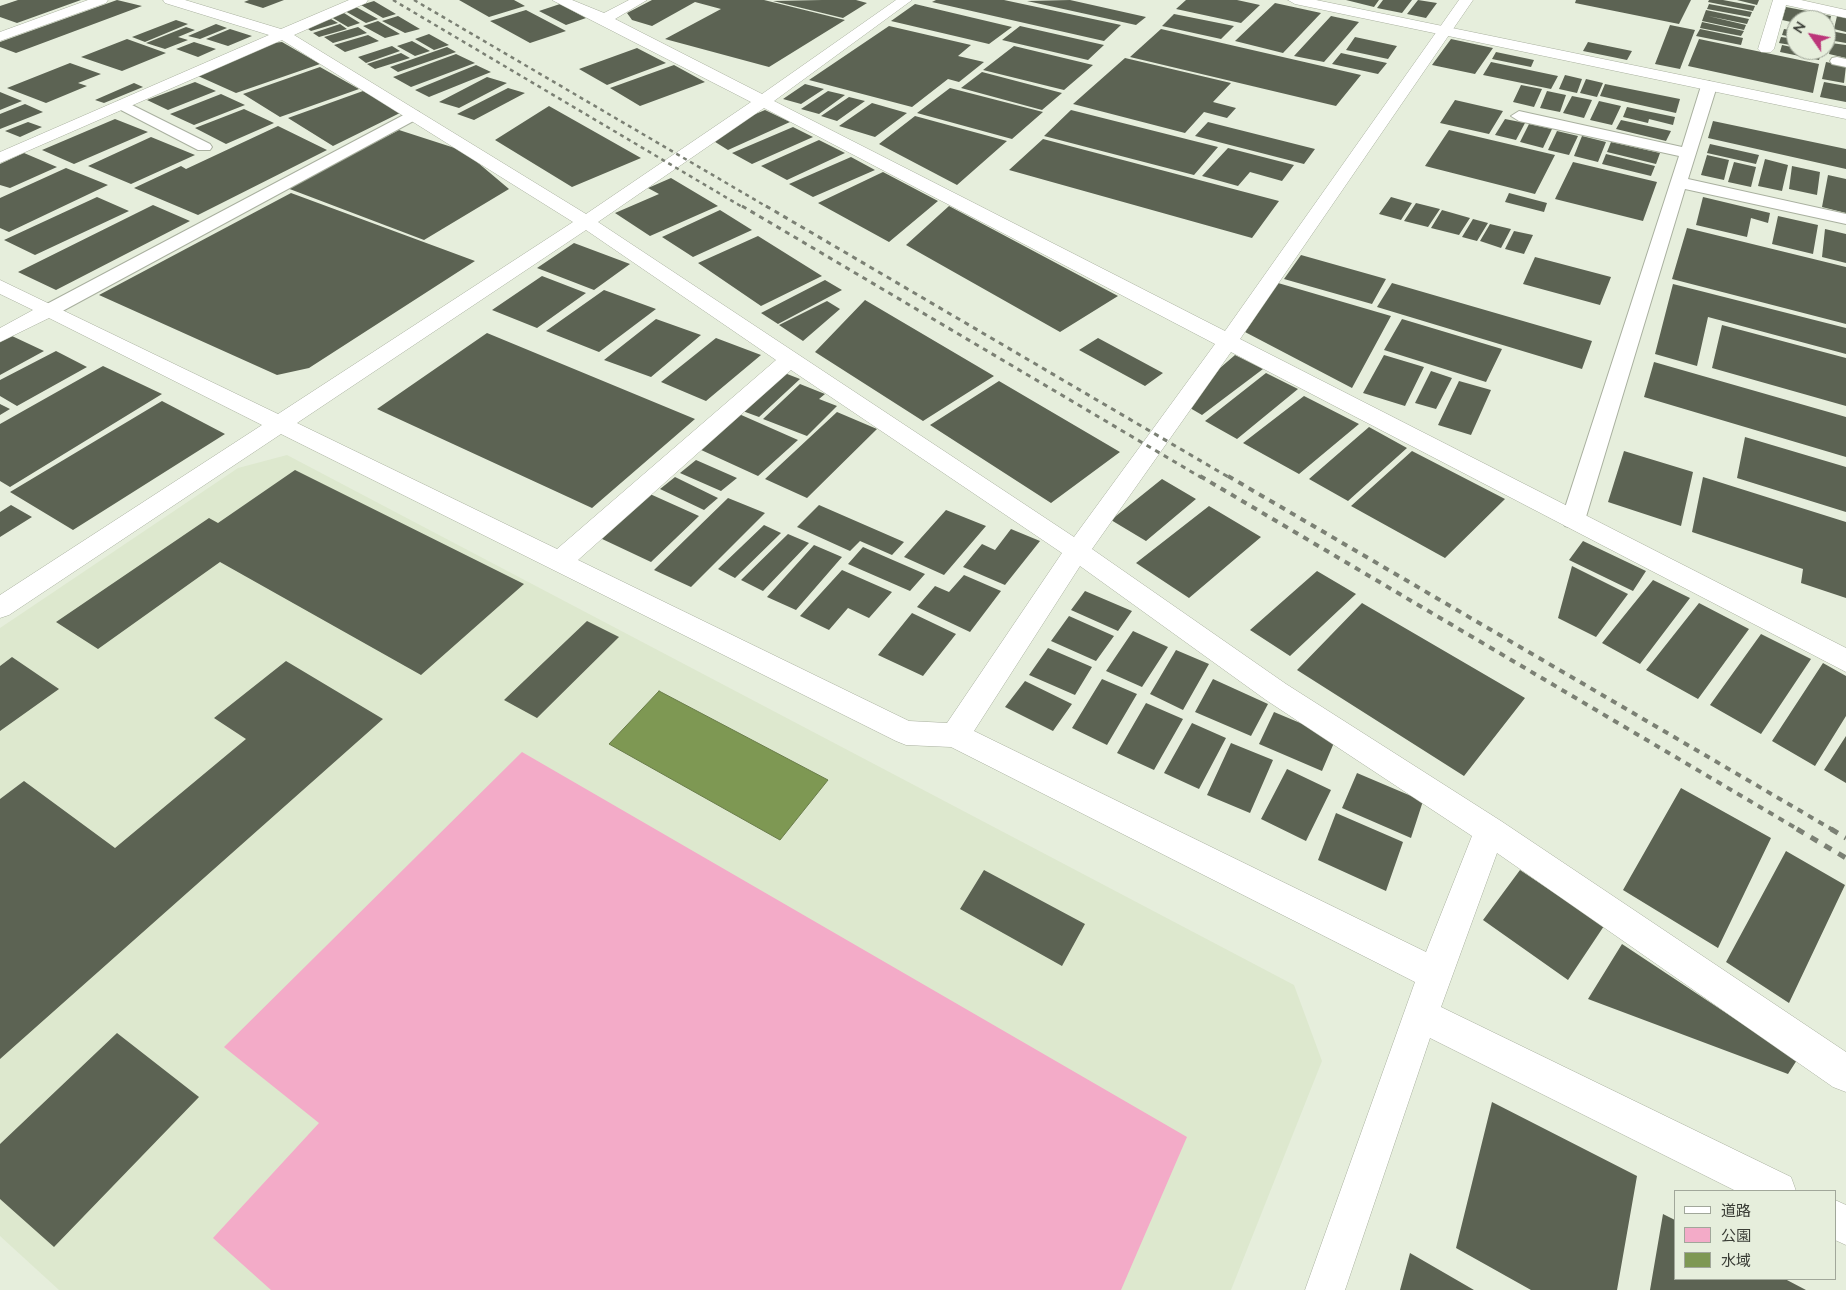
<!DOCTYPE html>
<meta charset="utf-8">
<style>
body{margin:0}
#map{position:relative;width:1846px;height:1290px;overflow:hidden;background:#e6eedc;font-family:Mulish,"Noto Sans JP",sans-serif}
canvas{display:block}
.legend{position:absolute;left:1674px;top:1190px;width:162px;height:90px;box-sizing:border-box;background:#e6eedc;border:1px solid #a1a79a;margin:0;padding:6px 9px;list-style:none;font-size:15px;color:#3a3d36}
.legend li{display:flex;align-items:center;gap:10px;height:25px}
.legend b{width:25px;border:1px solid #a1a79a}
.north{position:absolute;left:1786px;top:10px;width:50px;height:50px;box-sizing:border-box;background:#e6eedc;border:1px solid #a1a79a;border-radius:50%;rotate:303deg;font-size:14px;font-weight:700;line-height:20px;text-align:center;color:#3a3d36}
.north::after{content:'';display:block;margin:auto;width:18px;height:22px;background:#bc367a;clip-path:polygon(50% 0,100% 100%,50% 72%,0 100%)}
</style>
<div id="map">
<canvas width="1846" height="1290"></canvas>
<ul class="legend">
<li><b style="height:6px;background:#fff"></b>道路</li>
<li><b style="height:14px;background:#f3abc8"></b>公園</li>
<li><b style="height:14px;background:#7e9853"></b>水域</li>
</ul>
<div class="north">N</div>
</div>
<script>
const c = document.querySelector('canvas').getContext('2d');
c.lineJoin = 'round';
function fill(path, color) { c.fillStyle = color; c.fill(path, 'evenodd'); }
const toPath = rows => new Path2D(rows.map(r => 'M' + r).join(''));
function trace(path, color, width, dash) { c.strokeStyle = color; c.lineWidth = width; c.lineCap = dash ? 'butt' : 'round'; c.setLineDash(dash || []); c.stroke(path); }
fill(toPath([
 [287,455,1294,985,1322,1061,1231,1290,59,1290,0,1236,0,628,238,468]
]), '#dde8ce');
fill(toPath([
 [522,752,1187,1137,1121,1290,271,1290,213,1238,319,1123,224,1047]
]), '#f3abc8');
const water = toPath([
 [659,691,828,780,780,840,609,744,659,691]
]);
fill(water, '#7e9853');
trace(water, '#6a7d4a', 1);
fill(toPath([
 [18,0,81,0,17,23,0,17,0,6],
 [117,0,142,6,16,53,0,47,0,42],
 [249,0,284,0,263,8,244,2],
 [459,0,514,0,525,6,489,17],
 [652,0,764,0,845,20,769,67,665,39,721,9,695,2,652,26,632,20,627,13],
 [822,0,856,0,867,3,843,18,773,1],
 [936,0,1004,0,1121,25,1104,41,932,2],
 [1070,0,1146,17,1136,25,1027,1],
 [1186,0,1237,0,1260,5,1241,23,1176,9],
 [1346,0,1379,0,1374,7],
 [1383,0,1412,0,1402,13,1377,8],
 [1418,0,1437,3,1426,18,1407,14],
 [1576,0,1691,0,1679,24,1575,3],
 [1709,0,1723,0,1755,6,1753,11,1708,2],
 [1737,0,1759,0,1757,5],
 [374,1,396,14,383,18,361,5],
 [1275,3,1321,13,1283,53,1235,41],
 [560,4,586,18,566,25,539,11],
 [915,4,1012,27,989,44,891,21],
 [1709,4,1752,12,1750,17,1707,9],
 [356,7,378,19,366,23,345,11],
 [1786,7,1807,11,1804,20,1796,20,1796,23,1782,20],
 [526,10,566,31,530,43,490,21],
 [1706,10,1749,19,1747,24,1708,16,1746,25,1744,30,1702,21],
 [1811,12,1831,16,1828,29,1826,20,1809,20],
 [344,13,360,23,348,27,331,17],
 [1174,14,1234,26,1221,39,1162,26],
 [398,16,420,29,405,33,382,21],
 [1331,16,1359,22,1324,62,1294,56],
 [1837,16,1846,17,1846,32,1834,29],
 [331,19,338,23,311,31,305,27],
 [176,20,188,24,145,42,132,37],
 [378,21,400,34,385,38,363,26],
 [1702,22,1744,31,1741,36,1700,28],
 [216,24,227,28,200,39,188,36],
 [340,24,347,29,319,37,313,33],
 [1670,25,1695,30,1680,69,1655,64],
 [889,26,971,45,958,56,984,62,959,82,948,79,912,107,809,80],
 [1020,26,1104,45,1088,60,1002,40],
 [186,27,195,30,178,37,188,40,165,49,146,43],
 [358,27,367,33,333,43,324,37],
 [230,29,252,36,228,46,206,39],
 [1161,29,1361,75,1336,106,1130,57],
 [1700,29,1743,38,1741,45,1696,36],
 [1784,29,1796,31,1796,38,1782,35],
 [1826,30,1846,34,1846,43,1829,40],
 [429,34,449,45,434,50,415,39],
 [368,35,379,41,345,52,334,45],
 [1355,37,1397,46,1388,59,1346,50],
 [1781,37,1796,39,1796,46,1779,43],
 [127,39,166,53,122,71,81,57],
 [1451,39,1493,48,1475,74,1432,65],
 [1699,39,1819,64,1813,93,1688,66],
 [412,41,430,51,415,56,397,46],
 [194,42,216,49,198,57,176,49],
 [282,42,320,64,236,93,198,76,273,43],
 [1588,42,1632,51,1627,60,1583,51],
 [1831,43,1846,45,1846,58,1829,54],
 [1782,45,1796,48,1796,50,1821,53,1819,60,1780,52],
 [392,46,400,51,366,63,358,57],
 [1014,46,1093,65,1064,90,983,70],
 [447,47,456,52,398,72,390,67],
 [637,48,666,63,607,85,579,69],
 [1496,52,1534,60,1531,67,1492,59],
 [401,53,410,58,375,69,367,64],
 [1341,53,1387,63,1378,74,1332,64],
 [456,54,475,63,411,87,393,77],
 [1125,58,1231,83,1213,102,1236,108,1227,118,1204,112,1185,133,1073,104],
 [1491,62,1558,76,1551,89,1483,75],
 [1826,62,1846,66,1844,83,1822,79],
 [70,63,101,74,78,83,87,86,46,103,7,88],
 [476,65,491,72,429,97,415,90],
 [674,65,705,82,640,106,610,88],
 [320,67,359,89,280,117,243,94],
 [982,72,1062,93,1042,110,961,88],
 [1565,75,1582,79,1577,93,1559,89],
 [487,77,507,83,459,108,439,102],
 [1586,79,1603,83,1597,97,1580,93],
 [195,82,216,91,168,110,147,100],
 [1824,82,1846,86,1846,102,1820,97],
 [134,83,143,87,104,103,95,100],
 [805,84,824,89,801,104,783,99],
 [1605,84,1680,99,1676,113,1600,96],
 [1521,85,1542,89,1534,107,1513,102],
 [508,88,525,93,474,120,457,114],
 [950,88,1043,112,1012,139,917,113],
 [363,91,402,112,333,146,288,118],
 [828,91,845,95,819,114,801,109],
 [1547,91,1566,95,1560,112,1540,108],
 [0,92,22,101,0,110],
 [221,94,245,105,194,125,170,114],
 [1572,96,1592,100,1584,118,1563,113],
 [849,97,865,101,837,121,821,116],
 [1455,100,1503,111,1489,134,1440,123],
 [1599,101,1621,106,1612,125,1590,120],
 [872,103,907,113,875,137,839,126],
 [25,104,43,112,0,129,0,114],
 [549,106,641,158,572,187,495,140],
 [1627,107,1675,117,1673,125,1649,119,1648,123,1623,117],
 [244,109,274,123,226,144,195,128],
 [765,110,790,122,728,150,712,140,746,118],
 [1071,110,1218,147,1194,175,1044,136],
 [915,116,1007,141,957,185,879,144],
 [115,119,148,132,74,164,42,150],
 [1505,119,1525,123,1516,140,1495,135],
 [1621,120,1671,131,1666,141,1616,129],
 [1713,121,1846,149,1846,169,1708,138],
 [28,122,42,127,20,137,5,131],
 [1208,122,1315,149,1304,164,1195,136],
 [1529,124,1552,129,1543,148,1520,142],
 [278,126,327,150,198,215,134,188,181,166,186,169],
 [793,127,813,137,752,164,732,153],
 [399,130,464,151,509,189,424,240,287,188],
 [1449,130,1555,155,1535,194,1425,166],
 [1557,131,1578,136,1569,155,1548,150],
 [1582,136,1606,142,1598,162,1574,156],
 [151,137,195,155,131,184,88,166],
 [1043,139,1279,201,1252,238,1009,170],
 [819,140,845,153,787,180,761,166],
 [1611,142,1660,153,1656,164,1607,152],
 [1710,144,1759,155,1756,164,1707,153],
 [1228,148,1294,165,1282,181,1250,172,1238,186,1202,176],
 [24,153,57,167,10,188,0,185,0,164],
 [1606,154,1655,166,1651,176,1602,164],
 [1707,155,1729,160,1724,180,1701,175],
 [851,157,875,170,813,197,789,184],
 [1765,159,1788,165,1782,191,1758,186],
 [1573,162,1657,182,1643,221,1555,199],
 [1734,162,1756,167,1751,187,1728,182],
 [1792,166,1820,172,1817,195,1789,189],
 [66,168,108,185,9,232,0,228,0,198],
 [883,172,938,201,889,242,818,203],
 [1828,175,1846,179,1846,213,1822,207],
 [671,178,718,206,650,236,615,213,659,194,648,188],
 [291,193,475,261,309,368,277,375,99,295],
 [1509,193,1547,203,1544,212,1505,202],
 [97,197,129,211,35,255,4,240],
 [1391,197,1412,203,1401,220,1379,214],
 [1703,197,1770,213,1768,223,1751,218,1747,237,1696,225],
 [1416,203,1440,209,1428,227,1404,221],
 [153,205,190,221,56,290,18,272],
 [949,206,1118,296,1060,332,906,245],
 [720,210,752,230,693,257,662,237],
 [1442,210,1470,218,1459,235,1431,228],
 [1778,216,1818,225,1813,254,1772,244],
 [1473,219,1488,223,1477,241,1462,237],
 [1490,224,1511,229,1501,248,1480,241],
 [1687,228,1846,267,1846,324,1672,279],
 [1825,229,1846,234,1846,263,1822,257],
 [1514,231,1533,235,1524,254,1505,249],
 [758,236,822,276,761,306,698,263],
 [574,243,630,264,594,290,537,268],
 [1301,255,1386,279,1372,304,1284,279],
 [1535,257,1611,277,1600,305,1523,284],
 [542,276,586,293,537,328,492,310],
 [825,280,842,290,778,324,761,313],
 [1278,283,1391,316,1352,388,1245,332],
 [1392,283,1592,341,1582,369,1377,307],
 [1673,284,1846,328,1846,354,1708,317,1697,366,1655,354],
 [604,290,656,309,599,352,546,331],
 [865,300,994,376,923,421,815,352],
 [827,301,840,309,803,341,779,325],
 [656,319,701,335,651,377,604,360],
 [1402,319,1502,349,1486,382,1384,350],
 [1722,325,1846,358,1846,406,1712,368],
 [487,333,695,419,592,508,377,409],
 [12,336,44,351,0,375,0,342],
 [716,338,761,355,706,401,661,382],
 [1098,338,1163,373,1145,386,1079,350],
 [56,351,87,367,17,406,0,396,0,380],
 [1235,355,1263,369,1202,415,1190,408,1220,368],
 [1384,355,1424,367,1405,406,1363,393],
 [1654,362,1846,417,1846,457,1644,397],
 [103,366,162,394,10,487,0,481,0,424],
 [1431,371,1452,378,1436,409,1415,403],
 [782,372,800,379,759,417,740,410],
 [1266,373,1298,389,1237,439,1205,421],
 [999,381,1120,452,1051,503,930,425],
 [1459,381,1491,390,1471,435,1438,425],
 [800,384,825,394,819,399,837,406,807,436,763,419],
 [1304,396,1359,424,1299,474,1243,443],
 [162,401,225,434,73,530,10,492],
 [0,404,10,409,0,415],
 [837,412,877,429,807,498,765,479],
 [739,414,798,440,758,476,699,449],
 [1369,427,1407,448,1348,501,1309,479],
 [1745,437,1846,467,1846,512,1737,478],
 [1412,451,1505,499,1445,558,1351,506],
 [1624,451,1693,472,1681,526,1608,502],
 [696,460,737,478,721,491,680,473],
 [295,470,524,584,421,675,220,562,98,649,56,622,209,518,218,523],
 [675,477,718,498,704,510,660,489],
 [1703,477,1846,522,1846,598,1801,583,1803,569,1692,532],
 [1162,479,1196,499,1146,541,1111,520],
 [650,494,699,516,651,562,600,538],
 [728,498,765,513,691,587,654,570],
 [11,505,32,517,0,537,0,512],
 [819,505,904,542,892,555,860,541,850,551,797,527],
 [1209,506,1261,537,1189,598,1136,563],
 [946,510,986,526,944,575,904,557],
 [764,525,781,533,735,578,718,569],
 [1011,529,1040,541,1005,585,963,567,982,544,995,550],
 [788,534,809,543,763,591,741,580],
 [1583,541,1646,571,1633,591,1569,560],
 [814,545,842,557,796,610,767,597],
 [863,547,925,574,910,591,848,564],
 [1572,566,1628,594,1596,637,1558,618],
 [842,570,892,592,869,618,848,608,829,630,800,616],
 [1317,571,1356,594,1290,656,1250,630],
 [964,575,1001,591,970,632,917,607,935,586,949,592],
 [1653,580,1690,598,1640,664,1602,643],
 [1085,591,1132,611,1118,631,1071,610],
 [1362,603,1525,698,1464,776,1297,670],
 [1699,603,1749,629,1698,699,1646,670],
 [912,613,956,634,923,676,878,655],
 [1069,616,1114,636,1096,661,1051,641],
 [587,621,619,637,537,718,504,700],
 [1133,631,1168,647,1142,687,1106,671],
 [1761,634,1811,659,1761,734,1710,705],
 [1048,648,1092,667,1075,695,1029,675],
 [1176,650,1209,664,1183,710,1150,694],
 [12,657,59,689,0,731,0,666],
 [286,661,383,719,0,1059,0,799,24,781,115,848,246,739,214,718],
 [1823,663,1846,676,1846,716,1815,766,1772,741],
 [1102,679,1137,694,1107,745,1072,728],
 [1213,679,1268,704,1251,736,1195,712],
 [1025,681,1072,704,1053,731,1005,707],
 [1146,703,1183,719,1154,770,1117,753],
 [1274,712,1336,738,1322,771,1259,744],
 [1192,723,1226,738,1199,789,1164,773],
 [1846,736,1846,783,1824,770],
 [1231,743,1273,760,1250,813,1207,795],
 [1287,769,1331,790,1306,841,1261,819],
 [1357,773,1423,801,1411,838,1342,808],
 [1681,788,1771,838,1718,948,1623,890],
 [1336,813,1403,842,1386,891,1318,860],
 [1786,851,1845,885,1789,1003,1726,962],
 [984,870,1085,924,1062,966,960,909],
 [1520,870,1604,926,1568,980,1483,920],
 [1622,944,1797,1060,1788,1074,1588,999],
 [117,1033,199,1097,54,1247,0,1199,0,1144],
 [1492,1102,1637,1176,1617,1290,1531,1290,1456,1248],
 [1663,1214,1675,1220,1675,1279,1785,1279,1806,1290,1650,1290],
 [1410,1253,1474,1290,1400,1290]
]), '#5c6353');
const lane = toPath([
 [1837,57,1846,59,1846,67,1832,64,1830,61,1832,58,1837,57],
 [1709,81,1717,86,1688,179,1846,214,1846,224,1685,189,1585,520,1581,526,1573,528,1565,526,1561,520,1679,156,1519,121,1511,116,1519,111,1682,147,1701,86,1709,81],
 [122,100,210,144,212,147,210,150,198,150,117,108,114,105,117,102,122,100],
 [413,110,419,112,421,115,419,118,57,314,43,314,40,310,43,306,413,110]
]);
const street = toPath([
 [88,0,108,0,106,3,0,41,0,32,88,0],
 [163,0,185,0,281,29,349,0,368,0,366,3,294,35,586,214,751,102,552,0,572,0,604,13,629,0,647,0,615,19,762,94,896,0,912,0,774,101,1225,331,1459,0,1473,0,1240,339,1846,648,1846,672,1231,352,1092,549,1286,684,1501,821,1846,1052,1846,1092,1833,1087,1497,853,1441,1007,1791,1177,1796,1191,1736,1191,1430,1038,1345,1290,1305,1290,1415,982,951,747,906,745,896,741,281,434,9,615,0,618,0,595,262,425,49,318,0,342,0,328,33,310,0,294,0,280,278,414,573,222,282,40,0,163,0,152,269,35,165,3,163,0],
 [764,108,1215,344,1074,537,598,222,764,108],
 [586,230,776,360,557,549,297,423,586,230],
 [791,370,1062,553,947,723,909,721,578,560,791,370],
 [1080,566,1266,700,1472,836,1426,952,974,731,1080,566],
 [1773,0,1801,0,1846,10,1846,18,1786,5,1774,49,1771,52,1761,52,1758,49,1773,0],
 [1835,1200,1846,1205,1846,1245,1835,1240,1835,1200]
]);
const secondary = toPath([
 [1288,0,1316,0,1846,109,1846,119,1295,4,1288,0]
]);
trace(lane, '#a9b09f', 2);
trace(street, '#a9b09f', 1);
trace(secondary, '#a9b09f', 1);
fill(lane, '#fff');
fill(street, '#fff');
fill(secondary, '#fff');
trace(toPath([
 [393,0,744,208],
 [414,0,769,208]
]), '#7b8074', 2.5, [4, 4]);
trace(toPath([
 [742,206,1202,478],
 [766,206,1230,478]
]), '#7b8074', 3, [5, 5]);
trace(toPath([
 [1200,476,1799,830],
 [1228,476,1833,830]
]), '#7b8074', 4, [6, 6]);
trace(toPath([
 [1797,829,1846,858],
 [1831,829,1846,838]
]), '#7b8074', 5, [8, 8]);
</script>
